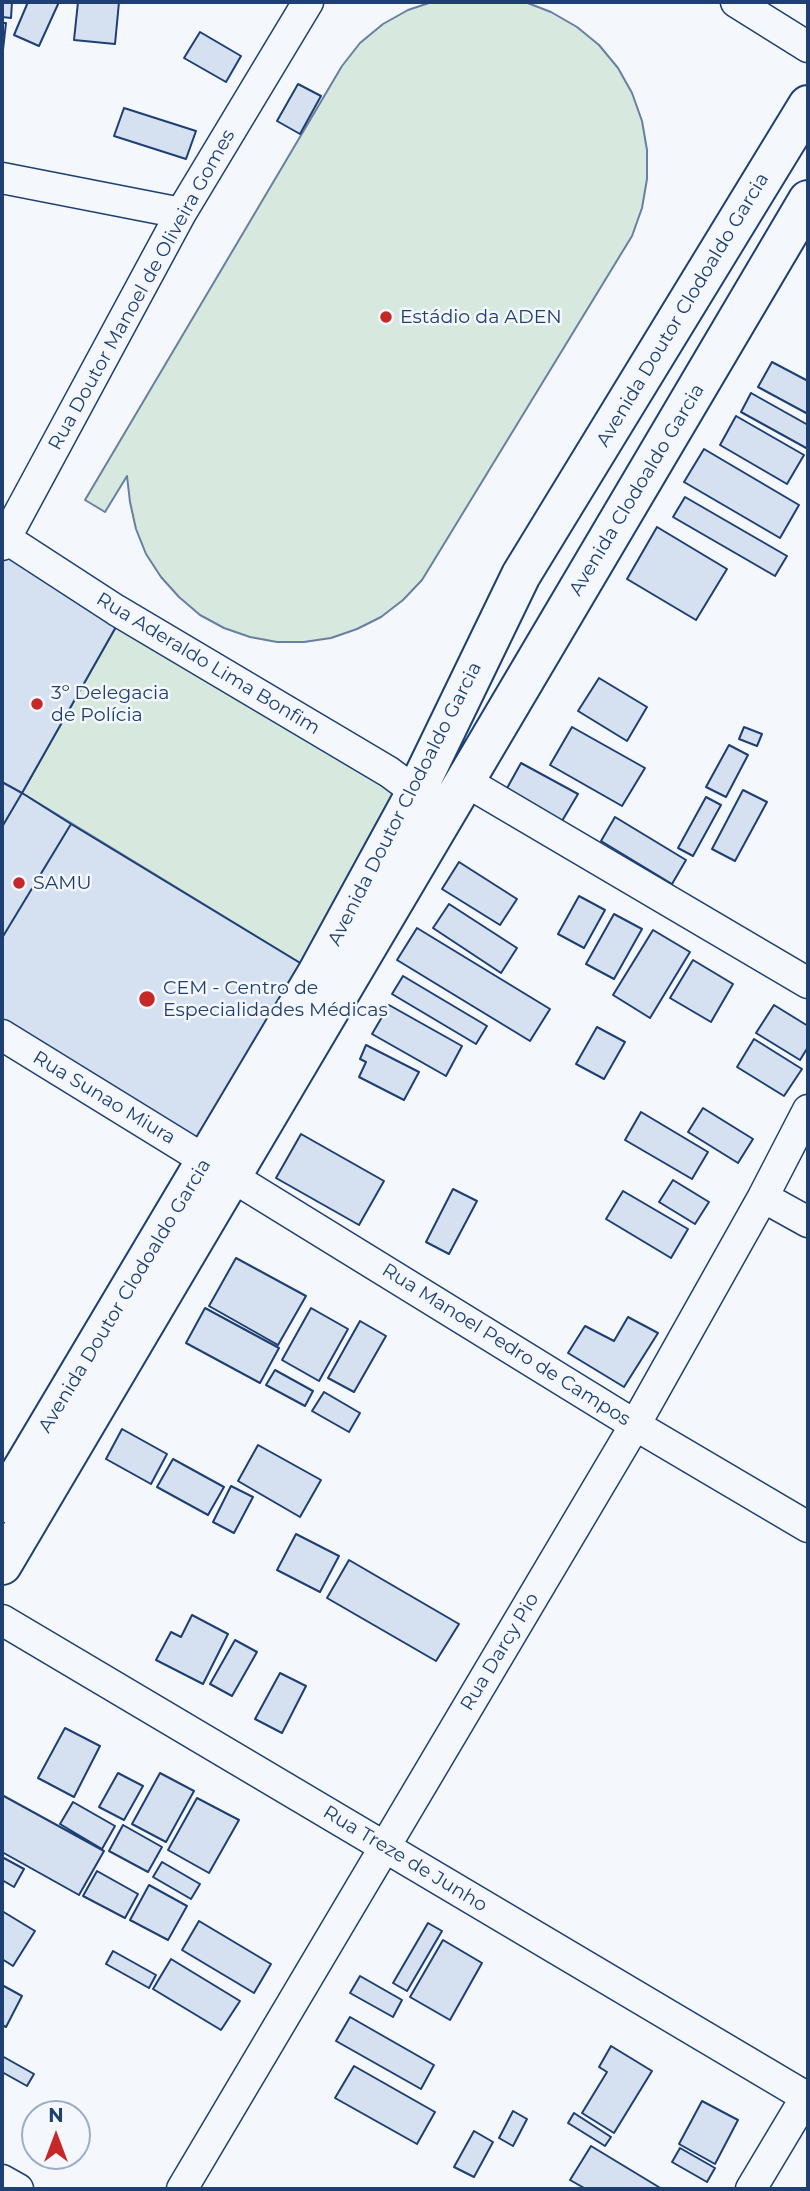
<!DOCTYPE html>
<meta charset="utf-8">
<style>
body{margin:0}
#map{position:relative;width:810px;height:2191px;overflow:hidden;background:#f4f7fb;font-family:Montserrat,sans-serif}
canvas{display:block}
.frame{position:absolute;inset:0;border:4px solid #1d3f73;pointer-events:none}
.north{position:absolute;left:21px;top:2100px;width:70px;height:70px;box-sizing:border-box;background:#f4f7fb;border:2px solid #9eadc5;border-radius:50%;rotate:0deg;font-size:19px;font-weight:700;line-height:28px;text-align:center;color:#1d3f73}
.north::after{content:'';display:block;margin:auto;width:24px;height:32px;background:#c62828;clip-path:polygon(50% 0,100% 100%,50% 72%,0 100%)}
</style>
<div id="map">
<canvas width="810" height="2191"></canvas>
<div class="frame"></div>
<div class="north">N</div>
</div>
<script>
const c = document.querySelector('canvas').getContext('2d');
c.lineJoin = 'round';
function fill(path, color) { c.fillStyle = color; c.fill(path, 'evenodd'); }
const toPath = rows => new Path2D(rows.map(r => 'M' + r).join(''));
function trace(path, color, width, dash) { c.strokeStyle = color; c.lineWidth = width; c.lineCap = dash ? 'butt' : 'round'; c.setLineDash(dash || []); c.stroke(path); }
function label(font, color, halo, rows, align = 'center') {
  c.font = font + ' Montserrat,sans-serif'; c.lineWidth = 5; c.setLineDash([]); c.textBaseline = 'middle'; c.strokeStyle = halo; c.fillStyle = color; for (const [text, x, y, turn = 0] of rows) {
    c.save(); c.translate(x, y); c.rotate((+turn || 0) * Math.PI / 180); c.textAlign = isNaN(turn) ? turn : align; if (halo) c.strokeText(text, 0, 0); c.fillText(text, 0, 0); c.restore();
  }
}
const green = toPath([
 [432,2,525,2,551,12,577,27,599,45,618,68,632,93,642,121,647,150,647,179,642,208,632,236,422,580,403,600,381,617,357,629,331,638,304,642,277,642,250,637,224,628,200,615,179,597,161,577,146,554,136,529,130,502,127,476,105,512,85,500,342,66,360,43,383,24,408,10,432,2],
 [117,625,403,797,310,969,22,793,117,625]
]);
fill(green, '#d7e8df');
trace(green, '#687fa3', 2);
const building = toPath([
 [2,2,12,2,11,18,2,17,2,2],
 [28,2,59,2,39,46,14,35,28,2],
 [78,2,119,2,115,44,74,40,78,2],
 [2,23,6,23,2,59,2,23],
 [200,32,241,56,226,82,184,58,200,32],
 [298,84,321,96,300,134,277,121,298,84],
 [124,108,196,131,186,159,114,136,124,108],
 [772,362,808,381,808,414,758,387,772,362],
 [751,393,808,425,808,449,741,412,751,393],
 [736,416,804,455,787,484,720,445,736,416],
 [704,449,799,505,780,538,684,482,704,449],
 [685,497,787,556,775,576,673,517,685,497],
 [657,527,727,569,696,620,627,579,657,527],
 [2,554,117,625,22,793,2,782,2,554],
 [599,678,647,707,627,741,578,711,599,678],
 [572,727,645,768,622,806,550,765,572,727],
 [744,727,762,734,757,746,739,739,744,727],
 [729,745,748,755,726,797,706,787,729,745],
 [521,763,578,794,562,821,506,790,521,763],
 [2,782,22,793,2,827,2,782],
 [743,790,767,802,735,861,712,849,743,790],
 [22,793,71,824,2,938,2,827,22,793],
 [706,797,721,805,693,856,678,848,706,797],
 [615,817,686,860,672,884,601,841,615,817],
 [71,824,310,969,203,1152,2,1028,2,938,71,824],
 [459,862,517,899,500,925,442,889,459,862],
 [579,896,605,910,584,948,558,934,579,896],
 [449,904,517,948,501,973,433,928,449,904],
 [614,914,642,929,614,979,586,964,614,914],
 [417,928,550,1009,530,1041,397,960,417,928],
 [653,930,690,952,650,1018,613,995,653,930],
 [693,960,733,984,711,1022,670,998,693,960],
 [403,976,487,1026,476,1044,392,994,403,976],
 [389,1005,462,1046,446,1076,372,1034,389,1005],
 [774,1005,808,1026,808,1047,800,1060,756,1033,774,1005],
 [597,1027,625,1042,604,1079,576,1064,597,1027],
 [754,1039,802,1069,784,1096,737,1067,754,1039],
 [366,1045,419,1072,404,1100,359,1077,366,1062,360,1059,366,1045],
 [703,1108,753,1139,738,1163,688,1132,703,1108],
 [641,1112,708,1152,692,1179,625,1140,641,1112],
 [301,1134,384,1181,359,1225,276,1178,301,1134],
 [673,1180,709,1202,695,1224,659,1202,673,1180],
 [453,1189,477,1201,449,1254,426,1242,453,1189],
 [623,1191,688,1229,671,1258,606,1219,623,1191],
 [236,1258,306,1296,278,1345,209,1306,236,1258],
 [205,1308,279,1348,260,1383,186,1343,205,1308],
 [311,1308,348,1329,319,1381,282,1360,311,1308],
 [628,1317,658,1333,624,1387,568,1353,585,1326,614,1341,628,1317],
 [360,1321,386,1336,354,1392,328,1378,360,1321],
 [275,1370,313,1391,305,1406,266,1385,275,1370],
 [324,1392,360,1413,349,1432,312,1411,324,1392],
 [122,1429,167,1454,151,1484,106,1459,122,1429],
 [258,1445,321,1480,300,1517,238,1481,258,1445],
 [173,1459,224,1487,208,1515,157,1487,173,1459],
 [231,1486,253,1497,234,1533,213,1522,231,1486],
 [296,1534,339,1556,320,1592,277,1570,296,1534],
 [349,1560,459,1624,436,1661,327,1598,349,1560],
 [192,1615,228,1634,203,1684,156,1660,171,1632,181,1637,192,1615],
 [235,1640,257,1652,232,1696,210,1684,235,1640],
 [280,1673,306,1686,282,1733,255,1719,280,1673],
 [65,1728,100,1746,74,1797,38,1778,65,1728],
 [118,1773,143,1786,124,1820,99,1807,118,1773],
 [160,1773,194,1791,166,1842,132,1824,160,1773],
 [2,1795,104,1851,79,1895,2,1852,2,1795],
 [197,1798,239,1820,209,1873,168,1850,197,1798],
 [73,1802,115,1826,102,1849,60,1824,73,1802],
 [123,1825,162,1847,148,1872,109,1851,123,1825],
 [2,1857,24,1869,14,1887,2,1880,2,1857],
 [162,1862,200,1884,191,1899,153,1877,162,1862],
 [97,1871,138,1894,125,1918,83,1896,97,1871],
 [149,1885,187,1906,168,1940,130,1920,149,1885],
 [2,1911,35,1931,13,1966,2,1959,2,1911],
 [199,1921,271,1964,254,1993,182,1950,199,1921],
 [428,1923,442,1931,407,1991,393,1983,428,1923],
 [443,1940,482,1963,450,2020,410,1997,443,1940],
 [113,1951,156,1975,149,1988,106,1964,113,1951],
 [171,1959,240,2001,221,2030,153,1989,171,1959],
 [360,1976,402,2000,393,2017,350,1993,360,1976],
 [2,1985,22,1996,6,2027,2,2025,2,1985],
 [350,2017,434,2065,421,2089,336,2041,350,2017],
 [611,2046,652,2071,614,2133,582,2113,607,2072,599,2067,611,2046],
 [2,2056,34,2074,27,2086,2,2072,2,2056],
 [354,2066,435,2112,417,2144,335,2098,354,2066],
 [702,2101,738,2120,715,2164,679,2144,702,2101],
 [513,2111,527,2119,513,2146,499,2138,513,2111],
 [574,2113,611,2137,605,2146,568,2123,574,2113],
 [474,2131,493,2142,474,2177,454,2167,474,2131],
 [591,2146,662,2189,586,2189,570,2180,591,2146],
 [680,2148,715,2168,707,2182,672,2162,680,2148]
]);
fill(building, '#d5e0f0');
trace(building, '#1d3f73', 2);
const minor = toPath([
 [736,2,808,47],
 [2,178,181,213],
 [2,536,116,610,389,772,416,792],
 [2,545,181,213,308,2],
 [465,781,808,983],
 [2,1035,635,1425,808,1527],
 [763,1197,808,1222],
 [2,1620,808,2098],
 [2,2180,18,2189],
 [182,2189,635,1425,763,1197,808,1110],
 [751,2189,806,2097]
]);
const major = toPath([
 [2,1503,316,975,416,792,521,575,808,105],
 [2,1565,808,200]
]);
trace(minor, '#1d3f73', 33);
trace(major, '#1d3f73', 42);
trace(minor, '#f4f7fb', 30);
trace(major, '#f4f7fb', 38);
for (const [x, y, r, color] of [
 [386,317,7,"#c62828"],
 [37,704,7,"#c62828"],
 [19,883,7,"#c62828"],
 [147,999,9,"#c62828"]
]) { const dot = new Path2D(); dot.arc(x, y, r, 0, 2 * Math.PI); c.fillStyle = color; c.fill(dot); trace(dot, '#f4f7fb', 2.5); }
label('19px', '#1d3f73', '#f4f7fb', [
 ["Rua Doutor Manoel de Oliveira Gomes",142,290,-61],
 ["Avenida Doutor Clodoaldo Garcia",683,310,-59],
 ["Avenida Clodoaldo Garcia",637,490,-59],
 ["Rua Aderaldo Lima Bonfim",208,664,31],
 ["Avenida Doutor Clodoaldo Garcia",405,804,-63],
 ["Rua Sunao Miura",104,1098,31],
 ["Avenida Doutor Clodoaldo Garcia",125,1296,-59],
 ["Rua Manoel Pedro de Campos",506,1345,32],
 ["Rua Darcy Pio",500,1652,-59],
 ["Rua Treze de Junho",405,1859,31]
]);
label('19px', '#1d3f73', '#f4f7fb', [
 ["Estádio da ADEN",400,317],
 ["3º Delegacia",51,693],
 ["de Polícia",51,715],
 ["SAMU",33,883],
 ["CEM - Centro de",163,988],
 ["Especialidades Médicas",163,1010]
], 'left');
</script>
